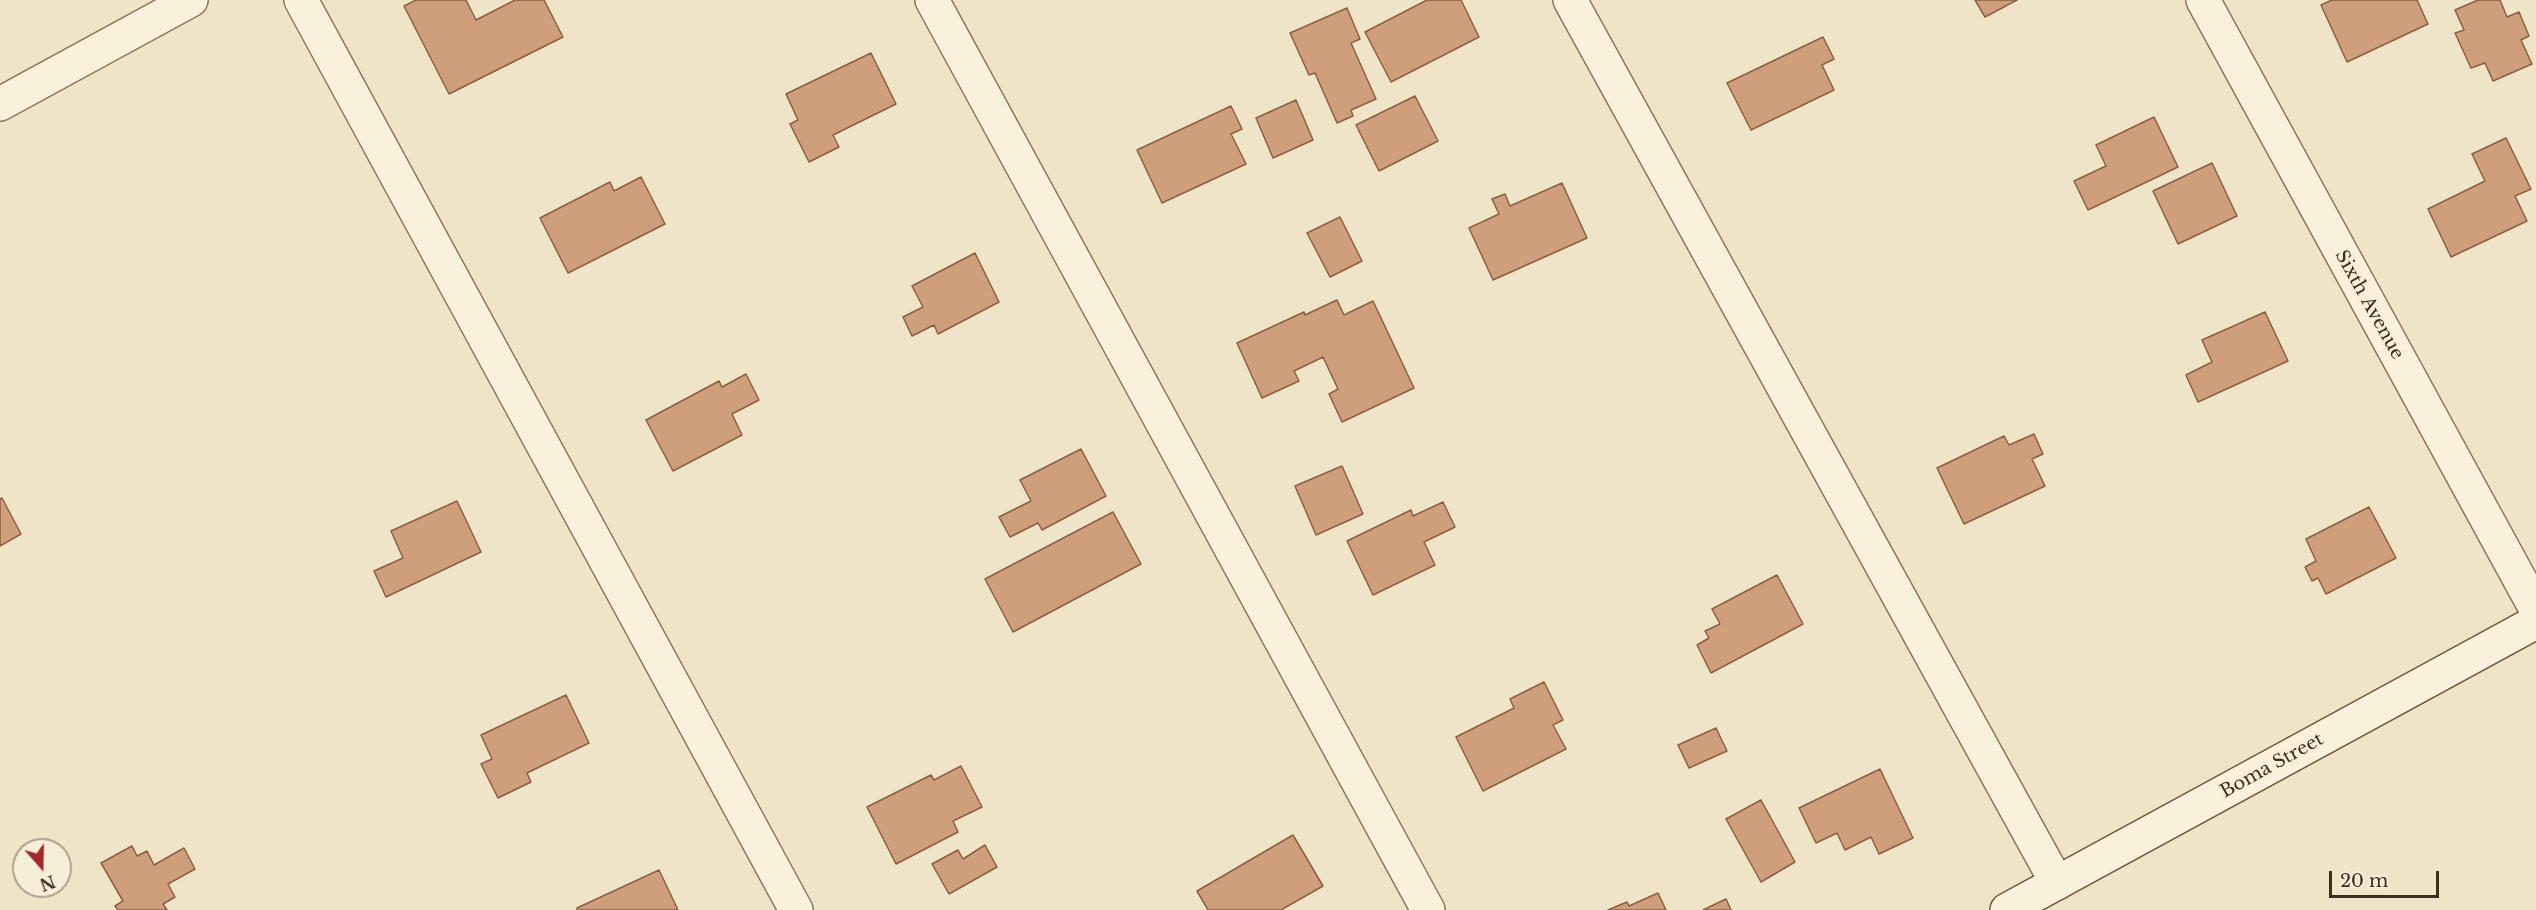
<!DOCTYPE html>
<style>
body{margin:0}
#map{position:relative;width:2536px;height:910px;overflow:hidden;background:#f0e4c8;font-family:"Libre Baskerville",serif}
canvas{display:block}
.north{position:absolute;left:12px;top:838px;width:60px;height:60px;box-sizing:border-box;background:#f7eed8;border:2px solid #ada18e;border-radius:50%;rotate:160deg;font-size:16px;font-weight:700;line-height:24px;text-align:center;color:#3d2e20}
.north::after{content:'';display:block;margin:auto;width:21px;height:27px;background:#9e2a2b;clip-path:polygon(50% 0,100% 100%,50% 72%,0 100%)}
.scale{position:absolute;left:2329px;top:871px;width:110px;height:27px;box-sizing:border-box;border:3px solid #3d2e20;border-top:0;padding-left:8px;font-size:18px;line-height:21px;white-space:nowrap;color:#3d2e20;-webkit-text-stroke:4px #f7eed8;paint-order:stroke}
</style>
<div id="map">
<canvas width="2536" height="910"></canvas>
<div class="north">N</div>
<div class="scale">20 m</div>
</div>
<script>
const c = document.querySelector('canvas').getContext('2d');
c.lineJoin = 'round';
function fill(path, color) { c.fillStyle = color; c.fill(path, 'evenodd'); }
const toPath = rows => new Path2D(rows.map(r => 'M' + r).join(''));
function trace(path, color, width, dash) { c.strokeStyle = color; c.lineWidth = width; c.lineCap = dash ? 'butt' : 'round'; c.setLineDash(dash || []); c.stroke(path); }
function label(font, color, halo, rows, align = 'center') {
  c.font = font + ' "Libre Baskerville",serif'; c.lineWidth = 4.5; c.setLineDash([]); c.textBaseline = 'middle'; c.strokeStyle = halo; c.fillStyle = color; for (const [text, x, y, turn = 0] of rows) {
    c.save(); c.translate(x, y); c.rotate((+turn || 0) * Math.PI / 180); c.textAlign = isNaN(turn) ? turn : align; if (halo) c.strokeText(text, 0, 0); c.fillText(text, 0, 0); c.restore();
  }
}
const building = toPath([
 [416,0,466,0,476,20,515,0,544,0,563,37,449,94,404,6,416,0],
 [1427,0,1461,0,1479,37,1391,82,1365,32,1427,0],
 [1975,0,2017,0,1985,17,1975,0],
 [2332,0,2417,0,2428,24,2347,62,2321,5,2332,0],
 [2478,0,2500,0,2507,17,2519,12,2529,36,2521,40,2532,64,2493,81,2485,63,2471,68,2455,33,2464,30,2455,10,2478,0],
 [1347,8,1360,39,1351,43,1376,99,1351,110,1353,116,1337,123,1315,73,1309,75,1290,33,1347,8],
 [1823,37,1834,59,1822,65,1834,90,1751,130,1727,83,1823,37],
 [871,53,896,104,833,135,839,147,809,162,790,124,798,120,786,94,871,53],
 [1415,96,1438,141,1379,171,1356,125,1415,96],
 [1296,100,1313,140,1273,158,1256,118,1296,100],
 [1231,106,1242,129,1231,134,1246,164,1162,203,1137,150,1231,106],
 [2154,117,2178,167,2088,210,2074,181,2106,166,2096,145,2154,117],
 [2506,138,2531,189,2515,196,2527,221,2451,257,2428,209,2485,181,2472,154,2506,138],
 [2212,163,2237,216,2178,244,2153,191,2212,163],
 [641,177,665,224,568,273,540,218,610,182,614,191,641,177],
 [1562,183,1587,238,1493,280,1469,228,1499,214,1492,199,1505,194,1510,206,1562,183],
 [1340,217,1362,261,1330,277,1307,233,1340,217],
 [975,253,999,302,938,334,934,325,912,336,903,317,923,307,912,286,975,253],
 [1337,300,1344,315,1373,301,1414,388,1342,422,1329,394,1338,389,1323,357,1294,371,1299,381,1262,398,1237,343,1304,312,1305,315,1337,300],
 [2265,312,2288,361,2198,402,2186,375,2212,362,2202,340,2265,312],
 [746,374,759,400,732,414,742,435,673,471,646,420,719,381,722,387,746,374],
 [2034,434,2043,454,2032,459,2045,486,1964,524,1937,468,2004,436,2009,445,2034,434],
 [1081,449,1106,496,1042,530,1038,523,1010,537,999,517,1031,501,1020,480,1081,449],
 [1342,466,1363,514,1316,535,1295,486,1342,466],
 [2,498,21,534,0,546,0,499,2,498],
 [457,501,481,552,386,597,374,571,403,558,391,531,457,501],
 [1443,502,1455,527,1424,542,1435,565,1373,595,1347,541,1411,510,1413,516,1443,502],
 [2369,507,2396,558,2326,594,2318,578,2312,581,2305,567,2316,561,2306,539,2369,507],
 [1113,512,1141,564,1013,632,985,579,1113,512],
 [1777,575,1803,624,1711,673,1697,645,1709,638,1705,631,1720,624,1712,609,1777,575],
 [1544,682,1563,720,1553,725,1566,749,1483,791,1456,737,1514,708,1510,699,1544,682],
 [566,695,589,743,527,773,531,782,498,798,481,764,492,759,481,735,566,695],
 [1716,728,1727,751,1689,768,1678,745,1716,728],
 [961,766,982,807,953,821,958,832,896,864,867,807,931,775,934,780,961,766],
 [1880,769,1913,838,1879,854,1871,837,1845,850,1837,833,1816,843,1799,808,1880,769],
 [1761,800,1795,862,1761,882,1726,819,1761,800],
 [1293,835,1323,886,1281,910,1208,910,1197,891,1293,835],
 [985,845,997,867,949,894,932,864,958,850,963,859,985,845],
 [132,846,137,856,147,851,154,865,184,848,195,869,168,884,175,897,163,904,167,910,118,910,115,906,123,901,101,863,132,846],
 [659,870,678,910,577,910,577,908,659,870],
 [1658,893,1666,910,1608,910,1627,902,1629,906,1658,893],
 [1726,899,1731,910,1703,910,1726,899]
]);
fill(building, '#cf9f7d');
trace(building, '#8d5f41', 1.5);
const street = toPath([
 [301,0,796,910],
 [932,0,1428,910],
 [1570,0,2057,883],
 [2203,0,2536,609],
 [0,104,191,0]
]);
const secondary = toPath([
 [2007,910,2536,622]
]);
trace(street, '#8d765c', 36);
trace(secondary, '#6f573f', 36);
trace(street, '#faf1dc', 33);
trace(secondary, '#faf1dc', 33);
label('18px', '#3d2e20', '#f7eed8', [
 ["Sixth Avenue",2369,305,61],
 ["Boma Street",2272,766,-29]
]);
</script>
